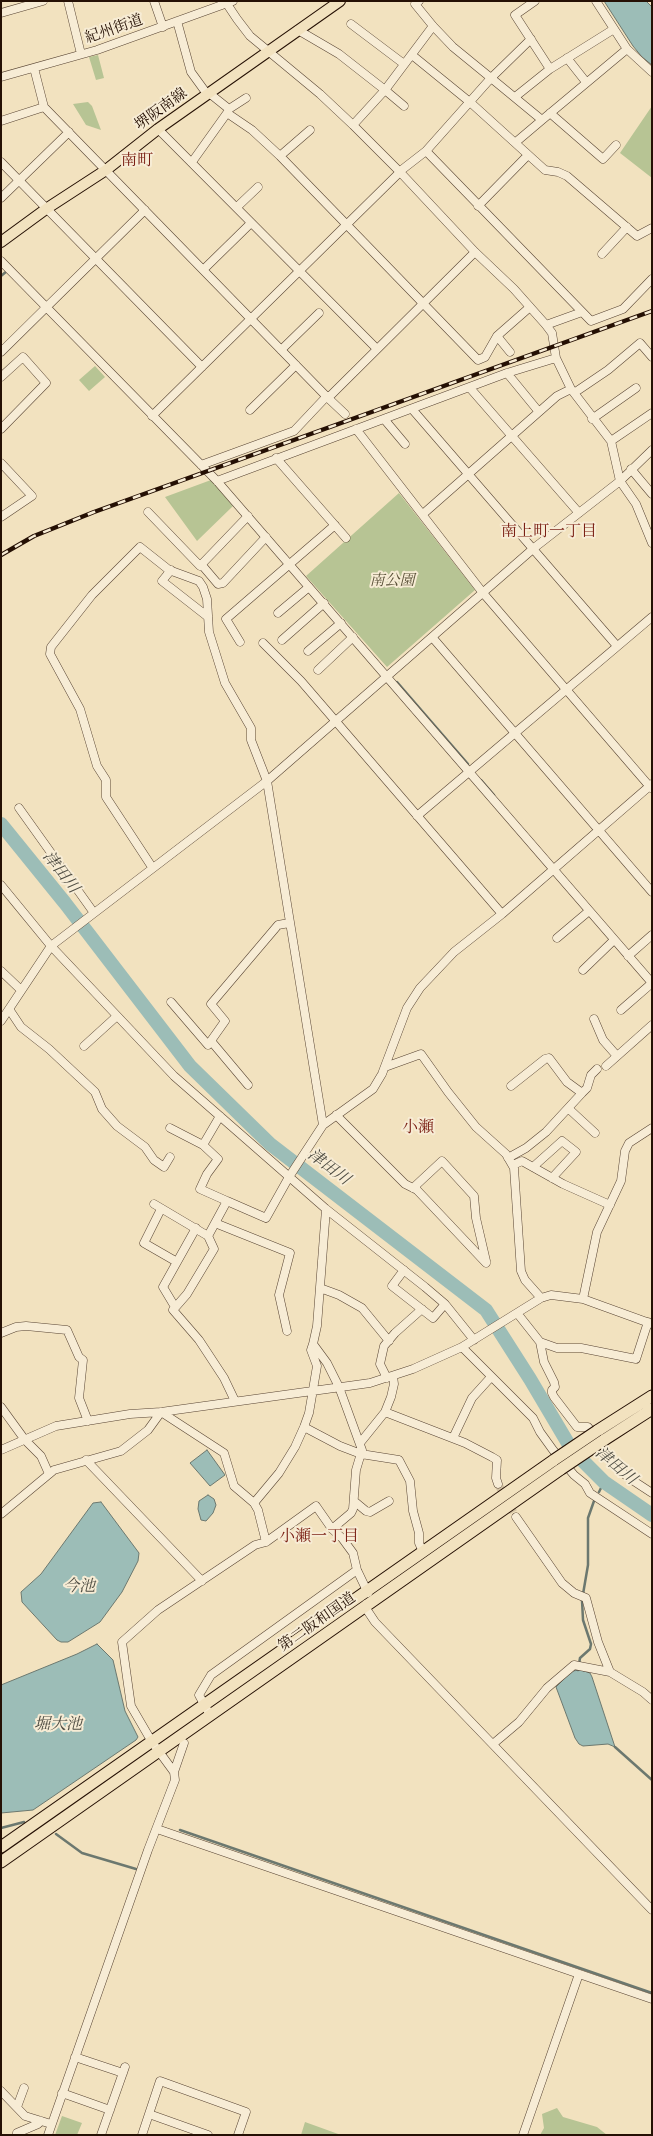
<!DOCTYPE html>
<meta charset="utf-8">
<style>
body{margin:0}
#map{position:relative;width:653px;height:2136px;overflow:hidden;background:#f2e2bf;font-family:"Libre Caslon Text",serif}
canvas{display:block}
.frame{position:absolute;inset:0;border:2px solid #251004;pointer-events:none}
</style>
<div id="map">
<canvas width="653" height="2136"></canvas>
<div class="frame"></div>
</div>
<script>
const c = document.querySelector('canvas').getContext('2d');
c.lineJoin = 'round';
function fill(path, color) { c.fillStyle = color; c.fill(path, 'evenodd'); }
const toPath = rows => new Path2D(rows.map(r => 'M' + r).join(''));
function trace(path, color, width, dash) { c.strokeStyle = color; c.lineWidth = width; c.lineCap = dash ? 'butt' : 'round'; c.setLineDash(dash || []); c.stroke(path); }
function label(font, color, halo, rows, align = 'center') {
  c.font = font + ' "Libre Caslon Text","Noto Serif JP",serif'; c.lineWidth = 4; c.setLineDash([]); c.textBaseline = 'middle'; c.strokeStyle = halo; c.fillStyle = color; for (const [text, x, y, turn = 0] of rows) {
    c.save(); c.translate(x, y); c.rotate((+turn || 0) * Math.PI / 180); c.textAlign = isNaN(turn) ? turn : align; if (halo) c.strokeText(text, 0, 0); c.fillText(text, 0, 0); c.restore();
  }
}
fill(toPath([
 [98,55,104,78,96,80,89,57],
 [88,102,92,106,101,130,86,125,73,104],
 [652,106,652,178,620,153],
 [95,366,105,377,89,391,79,380],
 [211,480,233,506,197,541,165,497],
 [399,493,475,590,387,667,306,576],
 [557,2108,563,2117,597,2127,607,2135,540,2135,544,2128,542,2114],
 [62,2116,82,2123,77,2135,55,2135],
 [305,2122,341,2135,301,2135]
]), '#b7c494');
const water = toPath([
 [604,1,646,1,652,7,652,65,642,57,633,46,604,1],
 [207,1450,225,1475,210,1486,190,1463,207,1450],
 [208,1495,214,1499,216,1505,213,1513,206,1521,201,1520,198,1509,199,1501,208,1495],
 [101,1502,139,1553,138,1561,122,1592,100,1622,68,1642,61,1642,57,1640,22,1602,21,1592,41,1574,93,1503,101,1502],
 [97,1644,113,1660,125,1711,138,1737,136,1740,33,1810,1,1813,1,1685,77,1654,97,1644],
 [581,1670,590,1673,592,1677,615,1747,608,1744,583,1746,579,1744,575,1738,556,1687,572,1671,581,1670]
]);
fill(water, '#9cbdb7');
trace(water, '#6c786f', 1);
trace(toPath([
 [1,276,7,271],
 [397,682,468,764],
 [481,780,494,795],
 [599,1492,604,1482],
 [578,1670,580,1658,590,1649,591,1644,583,1620,582,1600,588,1565,588,1518,594,1501],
 [615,1747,652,1780],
 [1,1828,24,1822],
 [180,1830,652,1993],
 [56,1834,82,1853,136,1869]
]), '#6c786f', 2.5);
trace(toPath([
 [1,824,65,903,190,1066,270,1144,486,1310,530,1379,572,1450,604,1482,652,1515]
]), '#9cbdb7', 14);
trace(toPath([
 [498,1484,516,1517]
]), '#d3c2a3', 8, [8, 4]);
const minor = toPath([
 [68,1,81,54],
 [154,1,163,27],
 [225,1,237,19,250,36,320,94,353,125,400,172,475,252,514,289,546,325,552,333,556,358,571,389,611,441,620,481,636,504,652,543],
 [535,1,515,15,550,69,614,29],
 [596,1,627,49,652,72],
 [1,13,43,1],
 [177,21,191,72,207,94],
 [351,24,404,64],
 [298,30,339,54,385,90],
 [531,39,491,78,542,120,627,49],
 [412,55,471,103,545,170,558,172,567,176,637,236,652,228],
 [567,58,586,82],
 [34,68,44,107,328,398,475,252],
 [1,77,97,50,233,1],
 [385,90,404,106],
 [209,93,229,109,227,113,252,130,280,156,478,360,485,357,497,336,530,307],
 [515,97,550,69],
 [229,109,246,98],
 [550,113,603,159,616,145],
 [1,121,44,107],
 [353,125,385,90,433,26],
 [158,129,377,349],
 [516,142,542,120],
 [426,151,591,321,623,309,652,279],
 [280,156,310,130],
 [1,162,202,367],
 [192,162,227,113],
 [399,172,426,151,491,78,453,47,433,26,415,4,419,1],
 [1,198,69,132],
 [478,206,528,155],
 [237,207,258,187],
 [602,254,627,227],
 [1,261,217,481,652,983,621,1010],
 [203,270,251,223],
 [546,325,582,312],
 [497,336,510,352],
 [281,350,319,313],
 [1,352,145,210],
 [507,373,539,412],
 [1,377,23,357,46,383,1,429],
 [470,388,579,513],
 [574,393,608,370,640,343,652,357],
 [328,398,345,414],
 [412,409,617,646],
 [250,410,296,365],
 [152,416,400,172],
 [384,419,405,444],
 [592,419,636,388],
 [356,429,483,593,651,788],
 [611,441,652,413],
 [276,458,346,538],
 [1,463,32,496,1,517],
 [201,465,294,431,327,396],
 [631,469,652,494],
 [217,481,507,373,556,358],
 [148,512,200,566,248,516],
 [423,514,557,396,571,389],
 [201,564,218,584,223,583,266,537],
 [171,570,162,581,208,617],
 [278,613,309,587],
 [432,637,652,892],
 [282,640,324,603],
 [240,642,226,619,335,525],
 [263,643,301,681,502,914],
 [308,651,341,623],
 [318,670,353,637],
 [19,808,94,913],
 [417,816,652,617],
 [152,867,106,797,106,780,97,766,80,709,50,654,51,647,92,595,140,547,169,570,199,581,203,587,207,599,209,632,225,683,251,728,251,740,267,781,323,1125,289,1177,266,1218,227,1201,208,1236],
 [1,885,51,946,174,1076,326,1209,425,1287,445,1304,474,1340],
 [557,938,589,911],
 [628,956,652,935],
 [583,970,614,940],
 [1,971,21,990],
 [171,1002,208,1045,225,1021,211,1004,278,925,289,923],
 [9,1009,21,1027,49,1049,95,1092,102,1109,117,1126,145,1147,154,1160,164,1167,170,1157],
 [594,1019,603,1040,617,1056],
 [1,1021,51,946,267,781,534,548,620,481,652,450],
 [211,1041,248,1085],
 [84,1046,117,1016],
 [606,1066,652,1025],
 [385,1067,421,1054,448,1092,476,1127,506,1154,514,1168,521,1271,525,1280,541,1298],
 [582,1093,587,1088,591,1075,597,1069],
 [569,1109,595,1133],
 [336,1115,405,1184,417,1190,486,1263],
 [323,1125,373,1089,382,1074,407,1008,420,988,454,952,502,914,652,784],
 [170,1128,203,1145,218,1159,207,1174,200,1189,227,1201],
 [203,1145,220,1116],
 [508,1158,526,1148,546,1132,582,1093,567,1082,549,1058,545,1059,511,1086],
 [513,1165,522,1161,563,1184,610,1205],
 [533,1167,562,1141,576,1152,552,1178],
 [413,1188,442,1161,474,1196,476,1218,486,1261],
 [154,1204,208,1236,214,1249,187,1294,173,1310,199,1340,224,1378,235,1401],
 [161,1209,144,1243,177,1262],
 [326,1209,317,1326,313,1344,327,1363,339,1387,362,1450,356,1470,353,1509,351,1513,332,1529],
 [215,1223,290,1253,279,1295,287,1331],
 [404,1270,392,1286,433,1318,445,1304],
 [320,1288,339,1295,362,1308,389,1341],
 [583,1299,597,1232,621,1181,625,1151,629,1143,652,1128],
 [175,1307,163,1287,196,1228],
 [517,1313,540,1342,544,1362,554,1382,555,1387,552,1390,552,1393,554,1397,577,1427,588,1427,609,1456,614,1465,629,1478,652,1493],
 [1,1333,16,1327,26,1326,67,1330,79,1357,83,1360,79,1398,88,1421],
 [540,1342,557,1348,581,1348,636,1359,648,1322],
 [462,1347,533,1418,540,1432,553,1450,574,1475,585,1484,590,1493,652,1534],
 [387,1378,380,1364,384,1346,395,1333,422,1309],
 [1,1407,25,1440,41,1456,49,1474],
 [161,1412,224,1453,234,1486,254,1503,258,1510,266,1542],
 [385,1412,465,1443,492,1457,497,1460,496,1478,498,1484],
 [304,1427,340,1446,361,1454,399,1460,410,1481,413,1511,419,1533,419,1543,423,1552],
 [453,1438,472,1398,491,1377],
 [360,1443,385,1412,391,1397,394,1384,393,1376],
 [1,1450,56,1426,130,1414,161,1412,370,1383,413,1369,462,1347,541,1298,551,1295,583,1299,652,1324],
 [86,1460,202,1581],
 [354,1501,366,1511,370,1512,389,1501],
 [254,1503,279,1473,295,1447,304,1427,309,1413,317,1366,311,1350,313,1344],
 [1,1514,54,1470,121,1451,148,1430,161,1412],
 [516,1517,562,1583,574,1593,586,1598,598,1642,610,1672],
 [366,1604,365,1607,375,1622,652,1910],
 [210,1715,199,1695,211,1675,357,1570],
 [493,1744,519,1722,547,1688,574,1665,610,1672,643,1692,652,1700],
 [174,1772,184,1743],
 [157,1829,652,1999],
 [75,2057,123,2073],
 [1,2091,25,2116,51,2124],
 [62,2093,110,2110],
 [17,2107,24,2088],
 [149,2114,208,2135],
 [17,2133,38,2124,41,2121],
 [48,2135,148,1850,175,1780,174,1772,152,1742,131,1706,122,1642,158,1610,255,1545,266,1542,316,1506,332,1529,342,1538,353,1553,357,1570,368,1593],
 [101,2135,125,2067],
 [142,2135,160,2081,246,2112,238,2135],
 [523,2135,579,1974]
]);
const major = toPath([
 [1,242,46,209,106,170,158,129,340,1]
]);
const highway = toPath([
 [597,1431,652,1396],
 [604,1440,652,1409],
 [1,1847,554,1460],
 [1,1862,561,1469]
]);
trace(minor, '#584433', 9);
trace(major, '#251004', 12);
trace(highway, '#251004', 13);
trace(minor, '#f7ecd5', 8);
trace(major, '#f2e2bf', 10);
trace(highway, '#f2e2bf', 11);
const rail = toPath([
 [1,555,34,536,94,512,652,311]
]);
trace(rail, '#251004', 4.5);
trace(rail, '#f7ecd5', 2.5, [8]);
const highwayBridge = toPath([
 [554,1460,597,1431],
 [561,1469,604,1440]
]);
trace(highwayBridge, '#251004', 13, []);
trace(highwayBridge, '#f2e2bf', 11);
label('15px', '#251004', '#f7ecd5', [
 ["紀州街道",114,29,-19],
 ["堺阪南線",161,109,-36],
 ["第二阪和国道",317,1622,-35]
]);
label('italic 15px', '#584f36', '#f7ecd5', [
 ["南公園",392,581]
]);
label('16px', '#7a1f14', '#f7ecd5', [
 ["南町",137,160],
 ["南上町一丁目",549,531],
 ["小瀬",418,1127],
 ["小瀬一丁目",319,1536]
]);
label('italic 16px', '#4f4d43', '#f7ecd5', [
 ["津田川",61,872,52],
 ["津田川",329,1167,37],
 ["津田川",616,1466,40],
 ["今池",79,1586],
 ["堀大池",58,1724]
]);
</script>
